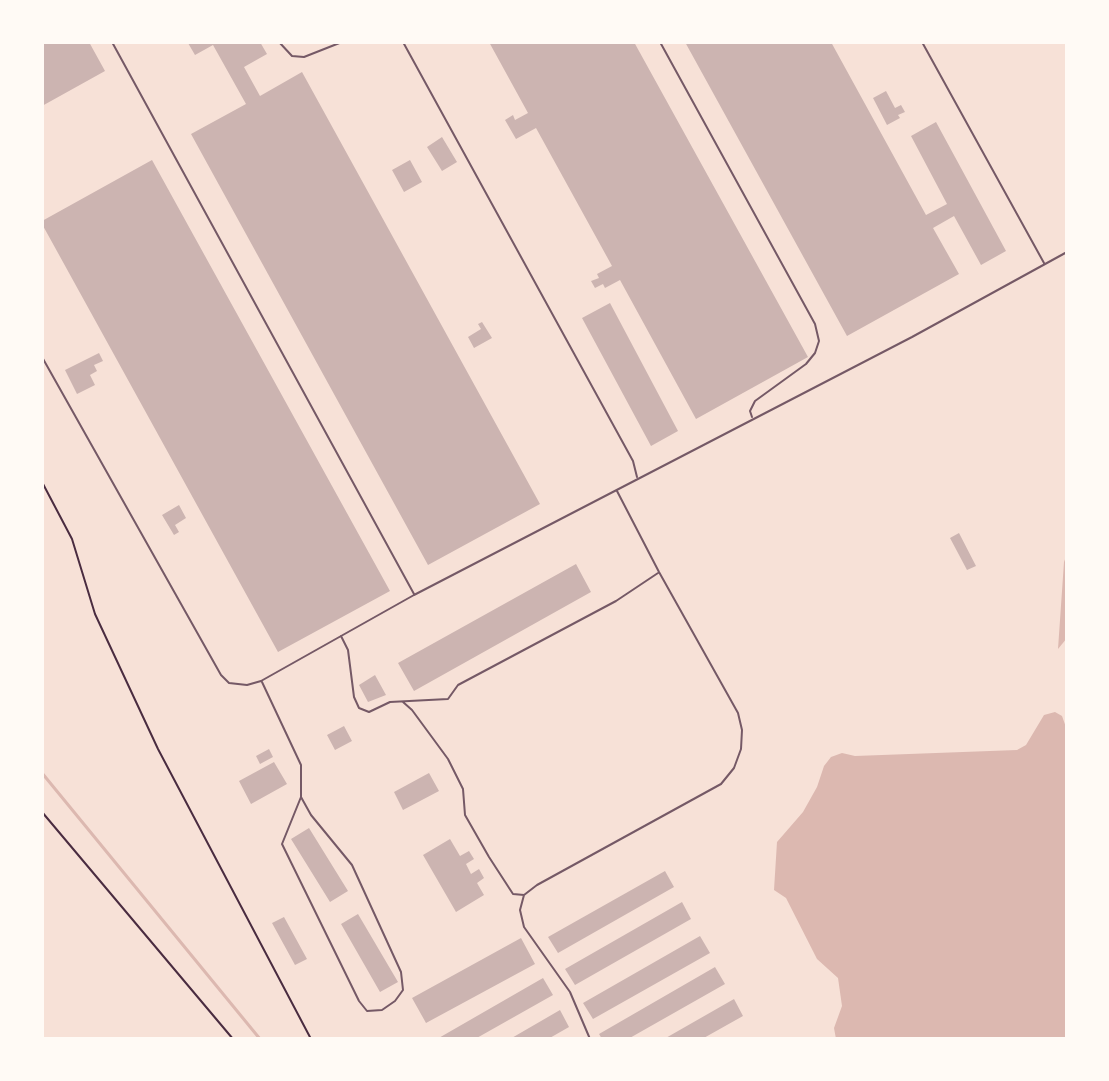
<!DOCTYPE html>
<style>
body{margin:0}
#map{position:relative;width:1109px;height:1081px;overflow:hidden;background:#f7e1d7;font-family:Mulish,sans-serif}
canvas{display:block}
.frame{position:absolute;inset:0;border:44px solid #fffaf5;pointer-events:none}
</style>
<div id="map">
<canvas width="1109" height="1081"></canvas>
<div class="frame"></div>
</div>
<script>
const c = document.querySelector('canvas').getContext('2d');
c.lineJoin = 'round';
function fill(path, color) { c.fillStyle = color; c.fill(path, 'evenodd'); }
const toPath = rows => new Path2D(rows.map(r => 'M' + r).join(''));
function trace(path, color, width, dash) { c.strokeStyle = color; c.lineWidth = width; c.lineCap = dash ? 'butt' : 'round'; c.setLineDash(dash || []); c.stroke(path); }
fill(toPath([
 [1067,554,1067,638,1058,649,1064,562],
 [1055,712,1062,716,1067,730,1067,1039,836,1039,834,1028,842,1006,838,978,817,959,786,898,774,890,777,842,803,812,817,787,824,766,831,757,842,753,855,756,1017,750,1026,745,1044,715]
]), '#dcb8b0');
trace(toPath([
 [42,773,260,1039]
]), '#dcb8b0', 3);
fill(toPath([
 [42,42,89,42,105,71,42,106],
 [190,42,260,42,267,54,244,67,260,96,302,72,540,504,428,565,191,134,246,104,213,45,195,55,188,43],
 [489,42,634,42,808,357,696,419,620,280,605,288,603,284,595,288,591,281,599,278,597,274,612,266,536,128,516,139,505,120,513,115,515,120,528,113],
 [685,42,831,42,926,215,947,204,911,136,936,122,1006,251,981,265,954,216,933,228,959,274,847,336],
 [886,91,895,108,901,105,905,112,898,115,900,118,887,125,873,98],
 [442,137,457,162,442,171,427,147],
 [152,160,390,591,278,652,42,224,42,221],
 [410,160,422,182,404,192,392,170],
 [610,303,678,431,651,446,582,318],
 [482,322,492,338,474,348,468,337,481,329,478,324],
 [99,353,103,361,94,365,97,371,90,375,95,385,77,394,65,370],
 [179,505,186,518,175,525,179,532,174,535,162,515],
 [959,533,976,566,967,570,950,538],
 [576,564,591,592,414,691,398,663],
 [375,675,386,695,368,702,359,685],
 [344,726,352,741,335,750,327,735],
 [269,749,273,757,260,764,256,756],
 [274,762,287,784,251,804,239,781],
 [429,773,439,791,403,810,394,792],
 [309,828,348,891,330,902,291,839],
 [450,839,460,856,469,851,474,859,466,864,471,874,479,869,484,878,477,883,484,895,456,912,423,855],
 [665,871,674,887,558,953,548,937],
 [682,902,691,919,575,985,565,969],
 [358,914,398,982,380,992,341,924],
 [284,917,307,959,295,965,272,923],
 [700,936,710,953,593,1019,583,1003],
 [521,938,535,964,426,1023,412,998],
 [715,967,725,984,628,1039,602,1039,599,1034],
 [543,978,553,995,475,1039,437,1039],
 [734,999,743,1016,702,1039,664,1039],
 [560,1010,569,1027,548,1039,510,1039]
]), '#ccb4b1');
trace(toPath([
 [42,482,72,539,95,614,158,749,311,1039],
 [42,812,233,1039]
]), '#4a2c40', 2);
trace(toPath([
 [112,42,414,594],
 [279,42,292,56,304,57,342,42],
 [403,42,633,461,637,477],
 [660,42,815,324,819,341,815,353,806,364,755,401,750,411,752,417],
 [922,42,1044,263],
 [42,357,221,675,229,683,247,685,261,681,414,595,912,337,1067,252],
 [341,636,348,650,354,697,359,708,369,712,390,702,448,699,458,685,616,601,658,573],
 [262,682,301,765,301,797,311,815,352,865,401,972,403,990,395,1001,382,1010,367,1011,359,1001,282,844,301,797],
 [403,702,412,710,448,759,463,789,465,815,489,857,513,894,524,895],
 [590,1039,570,992,524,927,520,910,524,895,537,885,721,784,734,768,741,749,742,730,738,713,659,572,617,491]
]), '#755966', 2);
</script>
